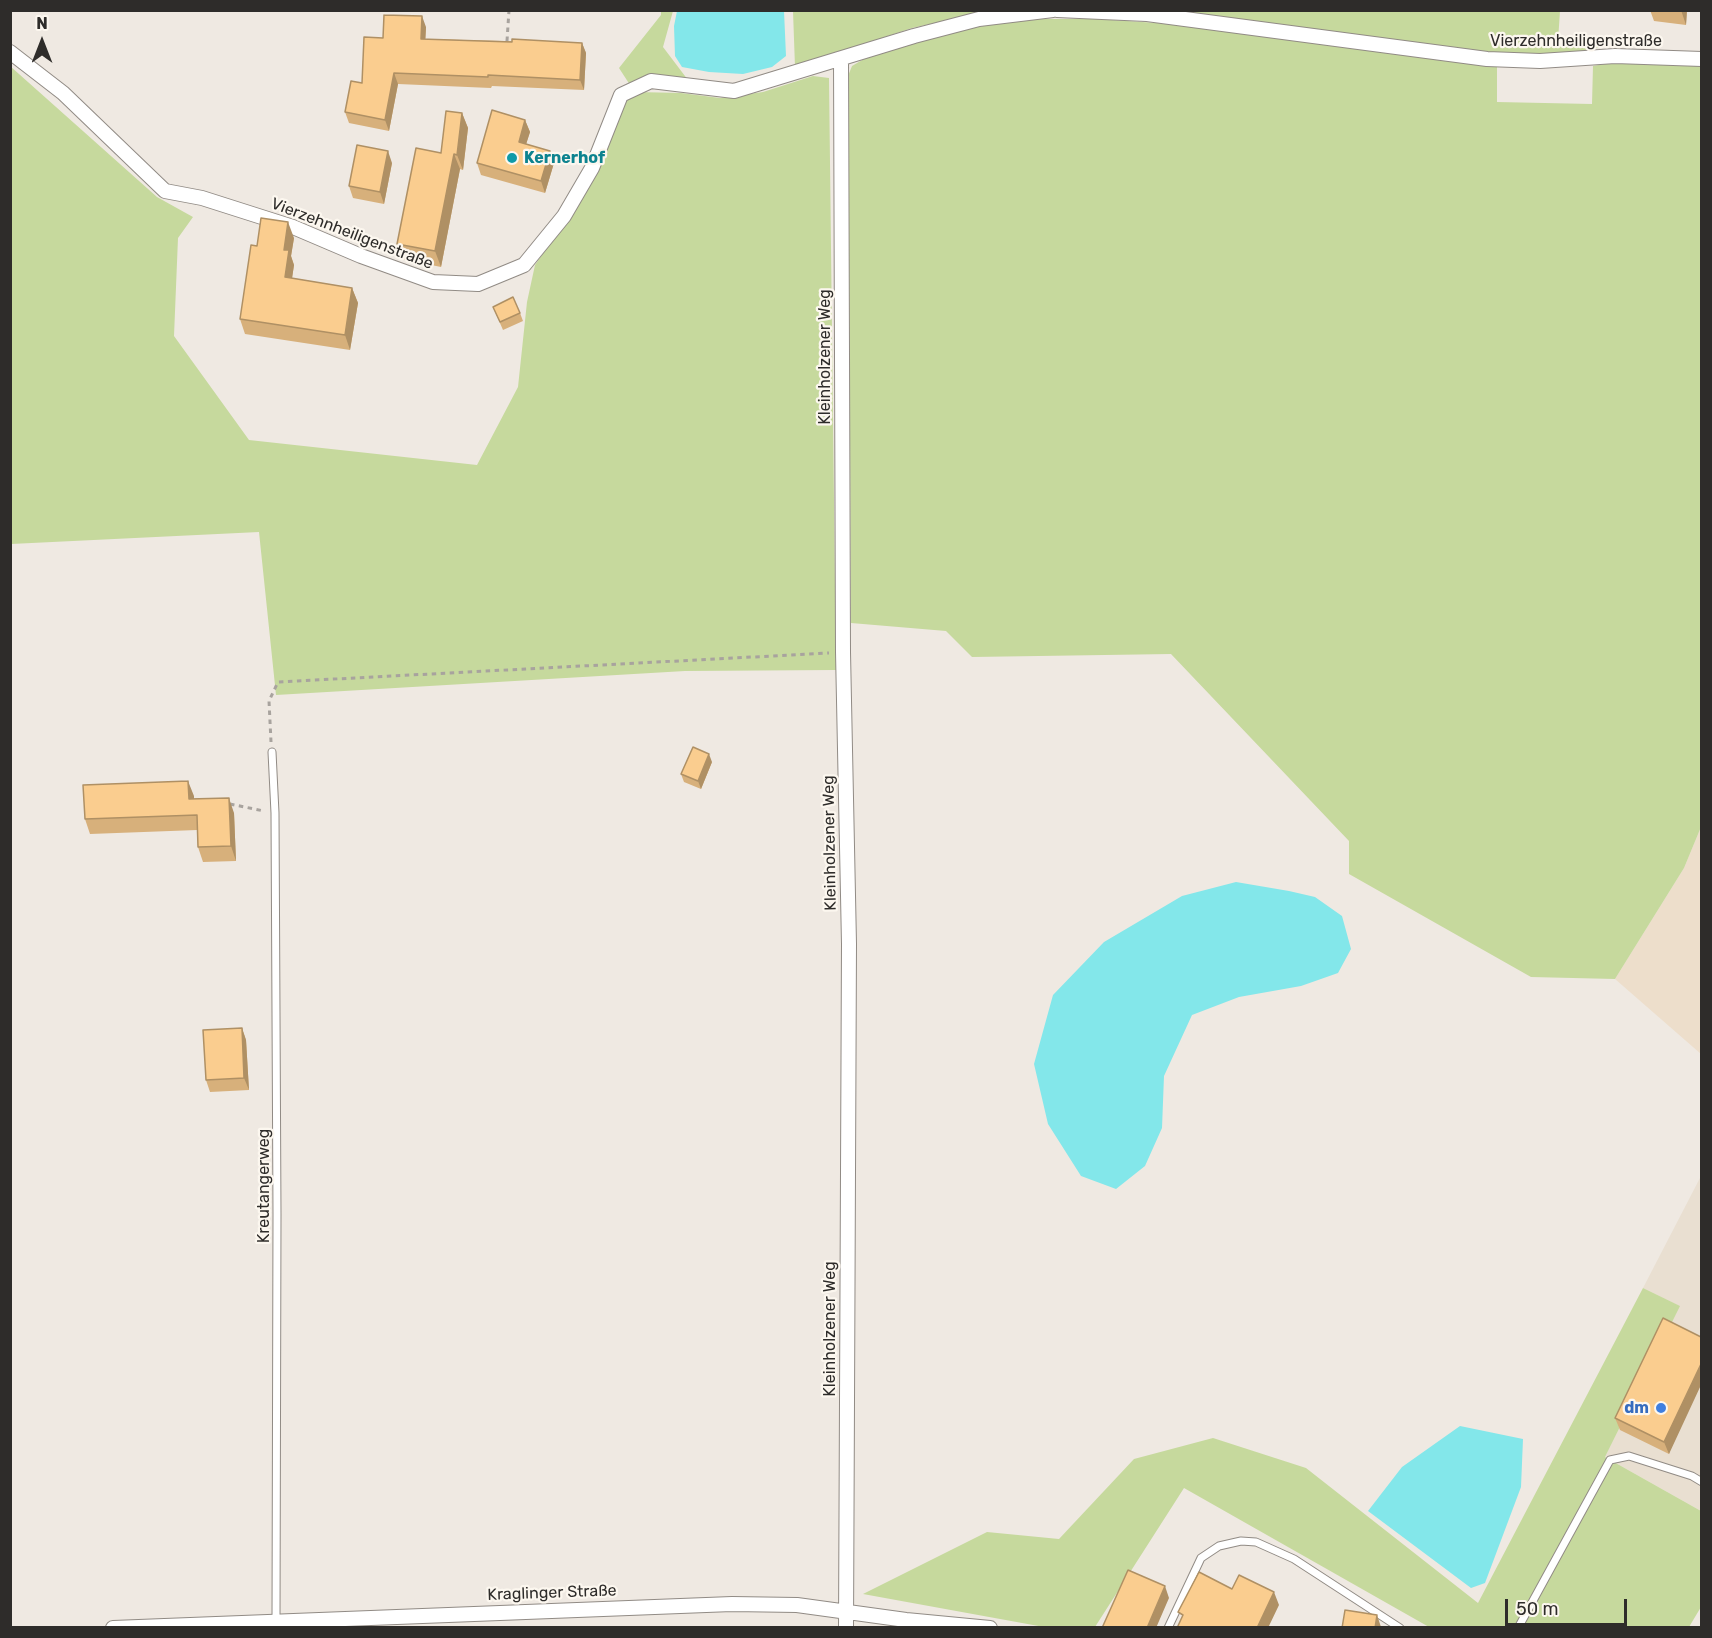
<!DOCTYPE html>
<meta charset="utf-8">
<style>
body{margin:0}
#map{position:relative;width:1712px;height:1638px;overflow:hidden;background:#efe9e2;font-family:Rubik,sans-serif}
canvas{display:block}
.frame{position:absolute;inset:0;border:12px solid #2e2c2a;pointer-events:none}
.north{position:absolute;left:12px;top:12px;width:60px;height:60px;-webkit-text-stroke:4px #fcf7ef;paint-order:stroke;rotate:0deg;font-size:16px;font-weight:700;line-height:24px;text-align:center;color:#2e2c2a}
.north::after{content:'';display:block;margin:auto;width:21px;height:27px;background:#2e2c2a;clip-path:polygon(50% 0,100% 100%,50% 72%,0 100%)}
.scale{position:absolute;left:1505px;top:1599px;width:122px;height:27px;box-sizing:border-box;border:3px solid #2e2c2a;border-top:0;padding-left:8px;font-size:18px;line-height:21px;white-space:nowrap;color:#2e2c2a;-webkit-text-stroke:4px #fcf7ef;paint-order:stroke}
</style>
<div id="map">
<canvas width="1712" height="1638"></canvas>
<div class="frame"></div>
<div class="north">N</div>
<div class="scale">50 m</div>
</div>
<script>
const c = document.querySelector('canvas').getContext('2d');
c.lineJoin = 'round';
function fill(path, color) { c.fillStyle = color; c.fill(path, 'evenodd'); }
const toPath = rows => new Path2D(rows.map(r => 'M' + r).join(''));
function trace(path, color, width, dash) { c.strokeStyle = color; c.lineWidth = width; c.lineCap = dash ? 'butt' : 'round'; c.setLineDash(dash || []); c.stroke(path); }
function label(font, color, halo, rows, align = 'center') {
  c.font = font + ' Rubik,sans-serif'; c.lineWidth = 4.5; c.setLineDash([]); c.textBaseline = 'middle'; c.strokeStyle = halo; c.fillStyle = color; for (const [text, x, y, turn = 0] of rows) {
    c.save(); c.translate(x, y); c.rotate((+turn || 0) * Math.PI / 180); c.textAlign = isNaN(turn) ? turn : align; if (halo) c.strokeText(text, 0, 0); c.fillText(text, 0, 0); c.restore();
  }
}
fill(toPath([
 [1701,1176,1701,1511,1605,1457,1679,1306,1643,1288]
]), '#e9dfd1');
fill(toPath([
 [1701,827,1701,1054,1615,979,1684,868]
]), '#eddecb');
fill(toPath([
 [661,11,673,11,663,47,688,80,652,74,630,85,619,68,661,15],
 [793,11,988,11,912,28,795,67],
 [1151,11,1560,11,1558,41,1622,41,1586,51,1512,56],
 [1041,19,1097,19,1172,24,1497,65,1497,102,1592,104,1593,66,1620,61,1701,64,1701,827,1684,868,1615,979,1531,977,1349,874,1349,841,1171,654,972,657,946,631,851,623,848,76,852,66,869,56,915,41,992,24],
 [10,66,157,197,193,217,178,238,174,336,249,440,477,465,518,387,527,302,535,265,567,218,623,102,636,92,681,93,720,98,763,92,813,76,829,78,836,670,685,671,276,695,259,532,11,544],
 [1643,1288,1680,1306,1605,1457,1701,1511,1701,1607,1689,1627,1429,1627,1184,1488,1095,1627,1044,1627,863,1594,987,1532,1059,1539,1134,1459,1213,1438,1306,1468,1478,1603]
]), '#c6d99d');
fill(toPath([
 [677,11,784,11,786,56,772,67,743,74,709,72,682,67,675,56,674,26],
 [1236,882,1289,891,1315,897,1342,916,1351,949,1338,973,1301,986,1239,997,1192,1015,1164,1076,1162,1128,1145,1166,1116,1189,1081,1176,1048,1124,1034,1064,1053,995,1104,942,1182,896],
 [1460,1426,1523,1439,1521,1487,1485,1583,1471,1588,1368,1511,1402,1467]
]), '#83e7ea');
const lane = toPath([
 [272,752,275,813,277,1214,276,1620],
 [1168,1628,1201,1558,1219,1546,1241,1541,1256,1542,1294,1559,1400,1628],
 [1518,1628,1610,1460,1629,1456,1692,1476,1702,1482]
]);
const street = toPath([
 [1057,10,1147,14,1487,59,1540,61,1615,56,1702,59],
 [10,52,63,93,165,191,202,198,293,227,361,256,433,282,478,284,524,265,564,216,592,168,621,95,651,81,734,91,914,36,979,19,1053,10],
 [841,59,843,652,849,944,846,1628],
 [113,1628,732,1604,797,1605,906,1620,990,1628]
]);
trace(lane, '#918b85', 9);
trace(street, '#918b85', 16);
trace(toPath([
 [507,41,509,10],
 [271,742,269,701,278,682,829,653],
 [230,804,264,811]
]), '#a8a39e', 3, [4.5, 4.5]);
trace(lane, '#fff', 7);
trace(street, '#fff', 14);
fill(toPath([
 [1650,10,1687,10,1686,25,1654,21],
 [426,27,425,39,582,43,586,53,584,90,492,86,491,88,398,84,389,131,349,123,345,112,362,83,383,38],
 [462,113,468,128,463,170,460,169,441,267,402,259,397,244],
 [525,120,530,132,526,144,550,151,554,163,545,193,481,175,477,163],
 [392,163,384,204,353,198,349,186],
 [294,238,291,256,294,265,292,278,352,288,358,303,350,350,245,334,240,319,257,246],
 [493,307,520,313,523,321,503,330],
 [712,762,701,789,684,782,681,774],
 [194,796,194,799,234,813,236,861,203,862,198,847,197,830,90,834,85,819],
 [242,1028,246,1040,249,1090,210,1092,206,1080],
 [1701,1337,1669,1454,1620,1430,1615,1418]
]), '#d7b07b');
fill(toPath([
 [1681,10,1687,10,1686,25],
 [422,16,426,27,425,50,421,39],
 [582,43,586,53,584,90,580,80],
 [394,73,398,84,389,131,385,120],
 [462,113,468,128,463,170,457,155],
 [525,120,530,132,523,154,519,142],
 [388,151,392,163,384,204,380,192],
 [550,151,554,163,545,193,541,181],
 [454,154,460,169,441,267,435,251],
 [288,222,294,238,291,256,294,265,290,292,285,277,284,250],
 [352,288,358,303,350,350,345,335],
 [709,754,712,762,701,789,698,781],
 [188,781,194,796,194,814,189,799],
 [229,798,234,813,236,861,231,846],
 [242,1028,246,1040,249,1090,244,1078],
 [1701,1364,1701,1385,1669,1454,1664,1442],
 [1165,1586,1169,1598,1156,1628,1147,1628],
 [1274,1592,1279,1605,1268,1628,1257,1628],
 [1377,1615,1381,1627,1375,1628]
]), '#af9064');
const building = toPath([
 [384,15,422,16,421,39,512,42,512,39,582,43,580,80,488,75,488,77,394,73,385,120,345,112,351,81,362,83,364,37,383,38,384,15],
 [492,110,525,120,519,142,550,151,541,181,477,163,492,110],
 [446,111,462,113,457,155,454,154,435,251,397,244,416,148,441,153,446,111],
 [357,145,388,151,380,192,349,186,357,145],
 [261,218,288,222,284,250,289,250,285,277,352,288,345,335,240,319,251,245,257,246,261,218],
 [513,297,520,313,500,322,493,307,513,297],
 [693,747,709,754,698,781,681,774,693,747],
 [188,781,189,799,229,798,231,846,198,847,197,815,85,819,83,785,188,781],
 [242,1028,244,1078,206,1080,203,1030,242,1028],
 [1663,1318,1701,1337,1701,1364,1664,1442,1615,1418,1663,1318],
 [1128,1570,1165,1586,1147,1628,1102,1628,1128,1570],
 [1199,1572,1232,1589,1239,1575,1274,1592,1257,1628,1177,1628,1183,1615,1178,1612,1199,1572],
 [1345,1610,1377,1615,1375,1628,1342,1628,1345,1610]
]);
fill(building, '#facd8f');
trace(building, '#af9064', 1.5);
for (const [x, y, r, color] of [
 [512,158,6,"#0f9aa8"],
 [1661,1408,6,"#3f7fe0"]
]) { const dot = new Path2D(); dot.arc(x, y, r, 0, 2 * Math.PI); c.fillStyle = color; c.fill(dot); trace(dot, '#fcf7ef', 2); }
label('16px', '#2e2c2a', '#fcf7ef', [
 ["Vierzehnheiligenstraße",1576,41],
 ["Vierzehnheiligenstraße",352,234,21],
 ["Kleinholzener Weg",825,357,-90],
 ["Kleinholzener Weg",830,843,-91],
 ["Kreutangerweg",264,1186,-90],
 ["Kleinholzener Weg",830,1329,-90],
 ["Kraglinger Straße",552,1593,-2]
]);
label('bold 16px', '#0d838f', '#fcf7ef', [
 ["Kernerhof",524,158]
], 'left');
label('bold 16px', '#366cbe', '#fcf7ef', [
 ["dm",1649,1408]
], 'right');
</script>
